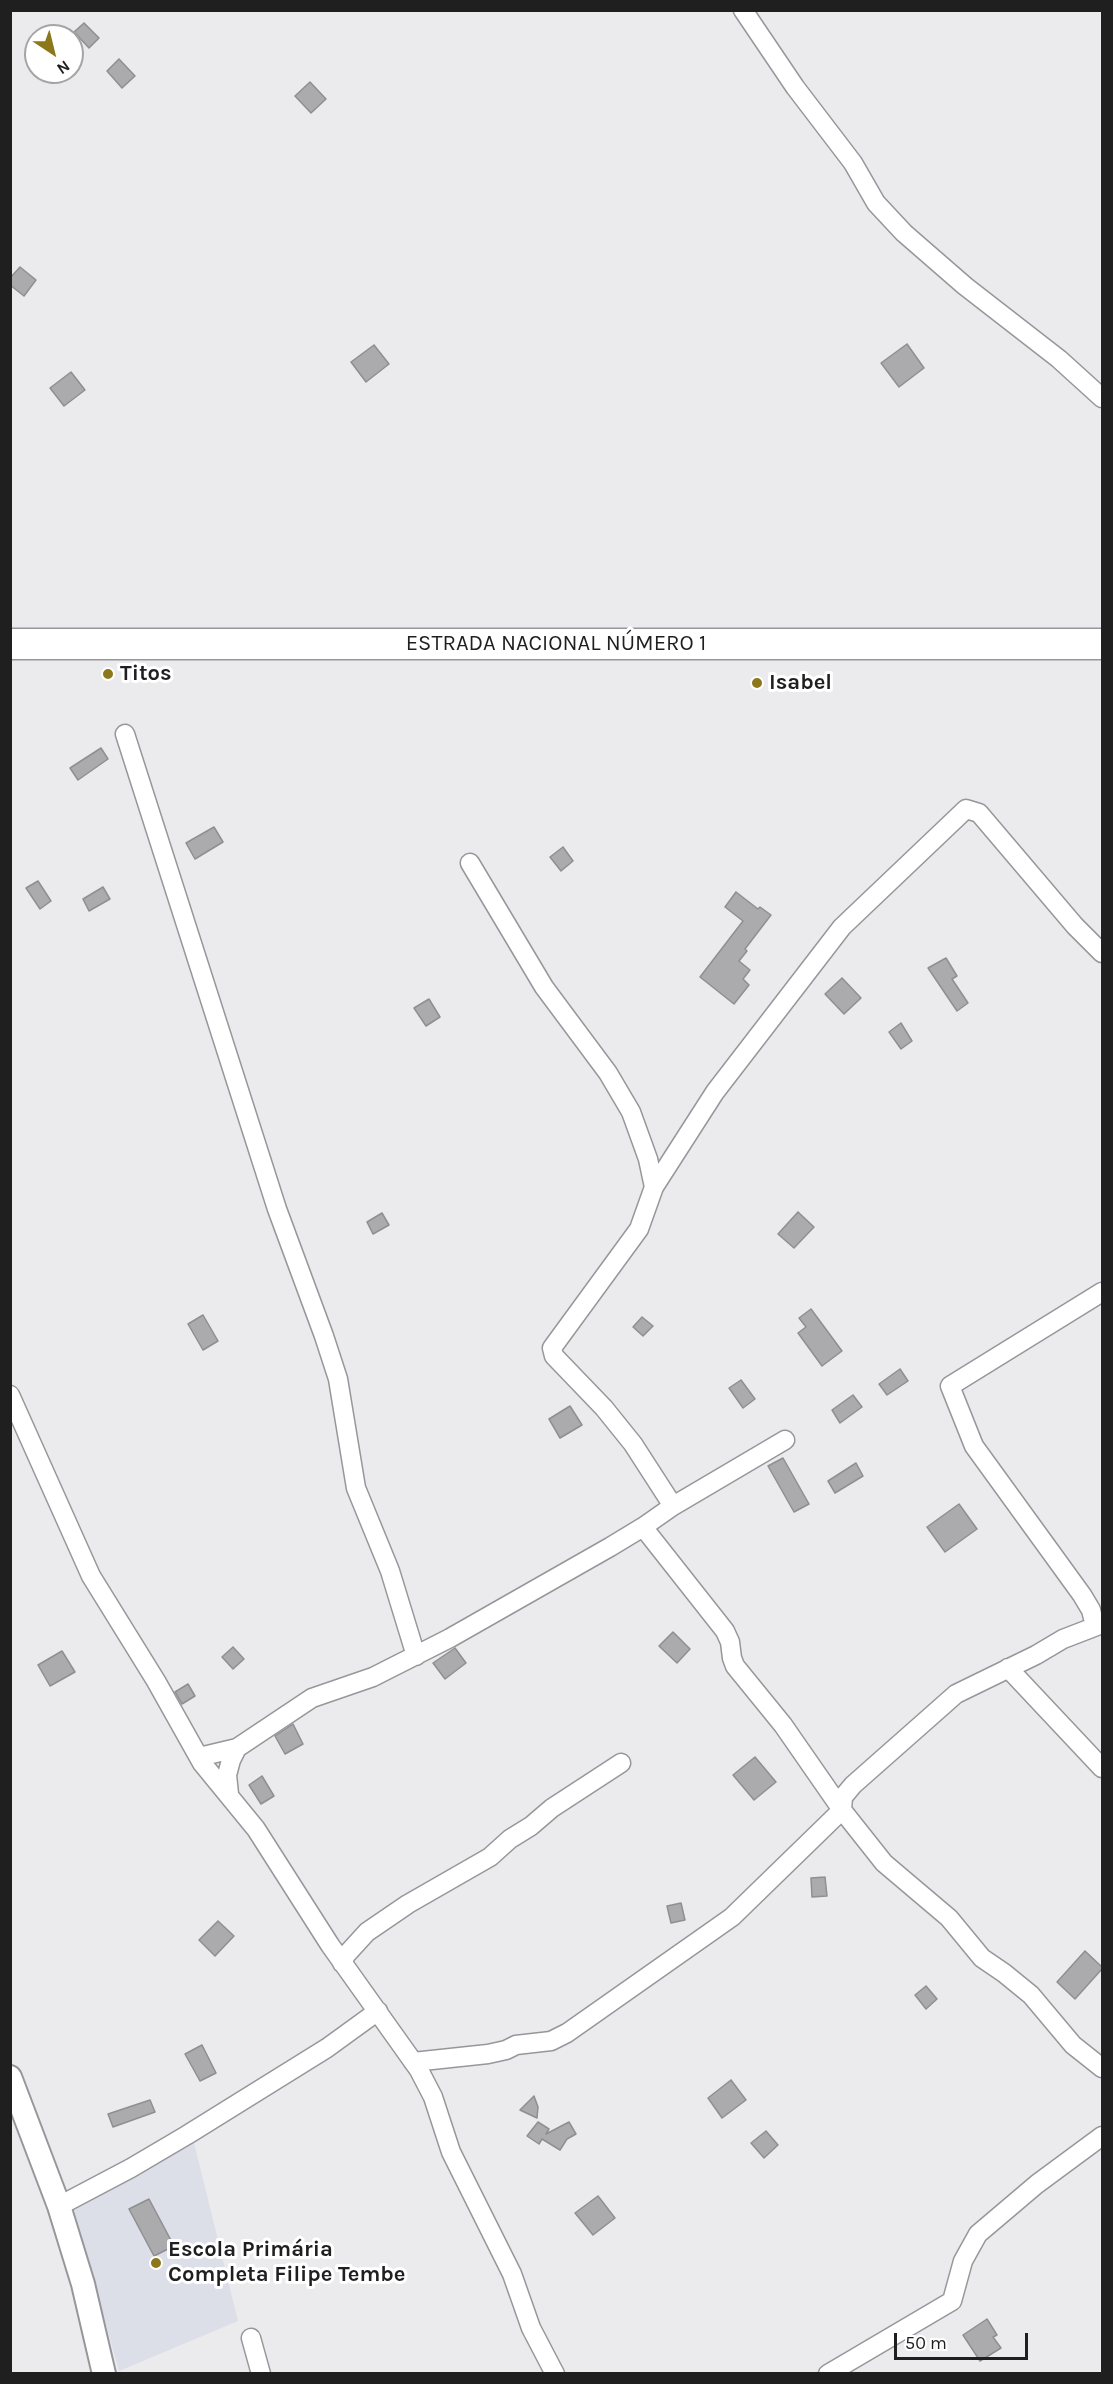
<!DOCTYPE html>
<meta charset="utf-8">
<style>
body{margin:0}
#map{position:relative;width:1113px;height:2384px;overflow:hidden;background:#ebebee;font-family:Karla,sans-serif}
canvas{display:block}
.frame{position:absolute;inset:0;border:12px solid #1f1f20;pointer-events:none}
.north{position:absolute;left:24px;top:24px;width:60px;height:60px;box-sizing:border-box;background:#fff;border:2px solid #a5a5a6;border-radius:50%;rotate:145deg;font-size:16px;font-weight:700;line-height:24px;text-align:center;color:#1f1f20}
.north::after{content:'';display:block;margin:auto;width:21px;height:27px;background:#8c771b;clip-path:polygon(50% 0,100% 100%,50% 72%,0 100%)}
.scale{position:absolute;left:894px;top:2333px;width:134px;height:27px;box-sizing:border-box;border:3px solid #1f1f20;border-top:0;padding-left:8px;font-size:18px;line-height:21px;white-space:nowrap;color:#1f1f20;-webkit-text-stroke:4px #fff;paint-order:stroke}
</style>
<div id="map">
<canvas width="1113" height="2384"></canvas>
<div class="frame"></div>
<div class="north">N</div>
<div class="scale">50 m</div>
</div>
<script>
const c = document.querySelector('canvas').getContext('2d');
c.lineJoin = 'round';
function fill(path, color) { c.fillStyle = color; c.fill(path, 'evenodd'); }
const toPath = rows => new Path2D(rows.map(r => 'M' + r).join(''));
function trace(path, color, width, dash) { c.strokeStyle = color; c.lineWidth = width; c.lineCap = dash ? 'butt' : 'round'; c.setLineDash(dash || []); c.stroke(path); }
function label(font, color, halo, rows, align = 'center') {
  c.font = font + ' Karla,sans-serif'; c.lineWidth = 6; c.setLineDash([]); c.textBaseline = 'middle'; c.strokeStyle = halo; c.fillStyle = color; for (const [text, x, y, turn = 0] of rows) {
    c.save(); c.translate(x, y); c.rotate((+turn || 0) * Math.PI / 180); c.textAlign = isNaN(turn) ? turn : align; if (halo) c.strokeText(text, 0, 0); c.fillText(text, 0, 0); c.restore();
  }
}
fill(toPath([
 [194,2143,238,2321,119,2371,73,2206]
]), '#dcdee8');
const building = toPath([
 [84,23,99,38,89,48,74,32,84,23],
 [119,59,135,76,122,88,107,71,119,59],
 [310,82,326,99,311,113,295,96,310,82],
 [20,267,36,280,24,296,10,285,10,278,20,267],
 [907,344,924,368,899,387,881,363,907,344],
 [374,345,389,364,366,382,351,362,374,345],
 [71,372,85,390,64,406,50,388,71,372],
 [101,748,108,759,78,780,70,768,101,748],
 [214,827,223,842,195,859,186,843,214,827],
 [563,847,573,861,561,871,550,857,563,847],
 [38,881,51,901,40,909,26,888,38,881],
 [103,887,110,899,89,911,83,899,103,887],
 [736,892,758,909,760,907,771,915,745,949,747,951,739,961,750,970,743,979,749,985,734,1004,700,977,743,921,725,907,736,892],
 [946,958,957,976,952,979,968,1003,957,1011,928,968,946,958],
 [842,978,861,998,844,1014,825,994,842,978],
 [429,999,440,1017,426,1026,414,1008,429,999],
 [901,1023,912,1041,901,1049,889,1032,901,1023],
 [798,1212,814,1227,794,1248,778,1234,798,1212],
 [382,1213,389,1225,373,1234,367,1222,382,1213],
 [811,1309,842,1351,822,1366,798,1333,806,1327,799,1318,811,1309],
 [203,1315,218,1341,203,1350,188,1324,203,1315],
 [642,1317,653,1326,643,1336,633,1327,642,1317],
 [900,1369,908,1381,887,1395,879,1384,900,1369],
 [741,1380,755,1399,743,1408,729,1388,741,1380],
 [853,1395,862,1407,840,1423,832,1410,853,1395],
 [570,1406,582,1425,560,1438,549,1419,570,1406],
 [783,1458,809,1504,794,1512,768,1466,783,1458],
 [856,1463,863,1476,835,1493,828,1481,856,1463],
 [959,1504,977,1529,945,1552,927,1527,959,1504],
 [673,1632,690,1649,677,1663,659,1646,673,1632],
 [233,1647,244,1659,233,1669,222,1657,233,1647],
 [455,1648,466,1663,445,1679,433,1663,455,1648],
 [62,1651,75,1672,50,1686,38,1665,62,1651],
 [188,1684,195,1696,182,1704,175,1692,188,1684],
 [293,1724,303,1744,285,1754,275,1736,293,1724],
 [755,1757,776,1782,754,1800,733,1775,755,1757],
 [262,1776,274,1796,261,1804,249,1785,262,1776],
 [825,1877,827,1896,812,1897,811,1878,825,1877],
 [681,1903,685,1920,671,1923,667,1906,681,1903],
 [218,1921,234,1936,215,1956,199,1940,218,1921],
 [1085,1951,1102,1967,1102,1969,1075,1999,1057,1982,1085,1951],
 [926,1986,937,1999,926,2009,915,1995,926,1986],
 [202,2045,216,2073,200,2081,185,2054,202,2045],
 [731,2080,746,2100,722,2118,708,2098,731,2080],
 [534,2096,538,2107,537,2118,520,2110,534,2096],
 [150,2100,155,2112,113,2127,108,2114,150,2100],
 [538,2122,549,2129,546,2134,569,2122,576,2134,567,2139,560,2150,542,2139,539,2144,527,2136,538,2122],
 [766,2131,778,2145,764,2158,751,2143,766,2131],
 [598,2196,615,2218,593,2235,575,2213,598,2196],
 [149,2199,174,2246,154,2256,129,2209,149,2199],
 [987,2319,997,2335,993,2337,1001,2348,980,2361,963,2335,987,2319]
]);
fill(building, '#ababae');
trace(building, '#8e8f91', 1.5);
const minor = toPath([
 [743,10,795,87,853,163,876,203,904,233,965,286,1059,359,1102,398],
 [125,734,277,1209,324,1336,338,1379,356,1488,390,1571,416,1656],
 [470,863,544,987,608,1073,631,1112,648,1159,654,1187],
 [10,1395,91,1576,156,1681,202,1763,256,1829,330,1945,419,2070,433,2097,451,2152,512,2274,531,2328,555,2374],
 [673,1506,633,1444,604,1408,554,1356,552,1348,639,1229,654,1187,715,1092,842,927,966,809,979,813,1075,926,1102,953],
 [643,1527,725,1631,730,1642,732,1658,735,1666,783,1725,842,1810,884,1863,949,1918,982,1958,1004,1973,1031,1995,1073,2045,1102,2068],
 [1095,1626,1091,1610,1082,1595,974,1446,950,1386,1102,1292],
 [1008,1668,1102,1768],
 [199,1757,237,1748,312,1698,373,1677,450,1638,610,1547,643,1527,673,1506,785,1440],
 [229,1794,227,1775,231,1760,237,1748],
 [342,1963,346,1955,367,1932,408,1904,490,1857,510,1839,531,1826,552,1808,621,1763],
 [413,2062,488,2054,506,2050,516,2045,551,2041,567,2033,732,1917,842,1810,843,1797,853,1785,956,1694,1036,1655,1063,1639,1102,1624],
 [59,2206,131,2168,187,2135,327,2048,378,2011],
 [251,2338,261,2374],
 [828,2374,952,2301,963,2261,978,2234,1037,2184,1102,2136]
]);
const tertiary = toPath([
 [10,2077,59,2206,83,2284,104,2374]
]);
const trunk = toPath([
 [10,644,1102,644]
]);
trace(minor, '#96979a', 21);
trace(tertiary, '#96979a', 26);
trace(trunk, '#96979a', 33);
trace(minor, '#fff', 18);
trace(tertiary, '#fff', 22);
trace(trunk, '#fff', 30);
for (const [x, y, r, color] of [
 [108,674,6,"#8c771b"],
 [757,683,6,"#8c771b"],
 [156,2263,6,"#8c771b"]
]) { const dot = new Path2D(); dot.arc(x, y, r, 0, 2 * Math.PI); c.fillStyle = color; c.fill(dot); trace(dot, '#fff', 2); }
label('22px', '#1f1f20', '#fff', [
 ["ESTRADA NACIONAL NÚMERO 1",556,644]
]);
label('bold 22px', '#1f1f20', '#fff', [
 ["Titos",120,674],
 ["Isabel",769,683],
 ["Escola Primária",168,2250],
 ["Completa Filipe Tembe",168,2275]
], 'left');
</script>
